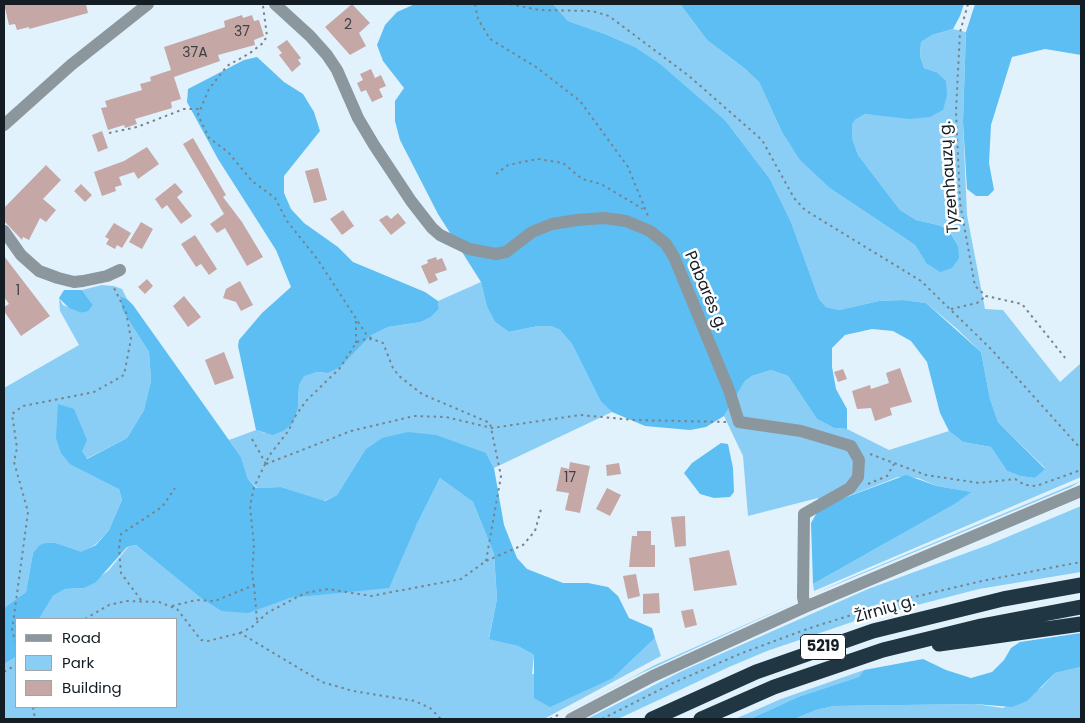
<!DOCTYPE html>
<meta charset="utf-8">
<style>
body{margin:0}
#map{position:relative;width:1085px;height:723px;overflow:hidden;background:#e2f2fc;font-family:Poppins,sans-serif}
canvas{display:block}
.frame{position:absolute;inset:0;border:5px solid #131d23;pointer-events:none}
.legend{position:absolute;left:15px;top:618px;width:162px;height:90px;box-sizing:border-box;background:#fff;border:1px solid #a1a5a7;margin:0;padding:6px 9px;list-style:none;font-size:15px;color:#131d23}
.legend li{display:flex;align-items:center;gap:10px;height:25px}
.legend b{width:25px;border:1px solid #a1a5a7}
</style>
<div id="map">
<canvas width="1085" height="723"></canvas>
<div class="frame"></div>
<ul class="legend">
<li><b style="height:6px;background:#8c969d"></b>Road</li>
<li><b style="height:14px;background:#8acef5"></b>Park</li>
<li><b style="height:14px;background:#c5a7a6"></b>Building</li>
</ul>
</div>
<script>
const c = document.querySelector('canvas').getContext('2d');
c.lineJoin = 'round';
function fill(path, color) { c.fillStyle = color; c.fill(path, 'evenodd'); }
const toPath = rows => new Path2D(rows.map(r => 'M' + r).join(''));
function trace(path, color, width, dash) { c.strokeStyle = color; c.lineWidth = width; c.lineCap = dash ? 'butt' : 'round'; c.setLineDash(dash || []); c.stroke(path); }
function label(font, color, halo, rows, align = 'center') {
  c.font = font + ' Poppins,sans-serif'; c.lineWidth = 5; c.setLineDash([]); c.textBaseline = 'middle'; c.strokeStyle = halo; c.fillStyle = color; for (const [text, x, y, turn = 0] of rows) {
    c.save(); c.translate(x, y); c.rotate((+turn || 0) * Math.PI / 180); c.textAlign = isNaN(turn) ? turn : align; if (halo) c.strokeText(text, 0, 0); c.fillText(text, 0, 0); c.restore();
  }
}
fill(toPath([
 [553,4,680,4,707,40,744,68,759,82,781,130,831,189,915,245,926,263,958,246,950,231,938,225,916,220,900,210,858,155,852,138,852,125,855,120,865,114,883,115,936,72,924,68,920,56,921,42,932,35,953,29,966,32,963,122,967,215,985,309,1003,310,1060,382,1081,363,1081,477,814,591,813,584,955,504,970,492,937,486,918,478,898,477,820,507,818,498,748,516,743,456,724,416,745,381,752,376,771,370,788,376,817,419,834,428,847,429,889,450,949,431,963,442,991,447,1007,471,1020,476,1035,478,1045,468,998,422,990,399,981,352,956,328,926,303,903,300,879,301,839,310,826,307,819,299,791,222,770,179,725,120,659,64,635,47,605,34,568,21],
 [481,282,487,307,495,322,509,332,538,326,551,326,560,330,572,344,601,402,612,412,494,468,486,453,365,450,337,495,324,501,281,487,257,488,248,479,241,457,229,440,256,430,265,433,298,407,299,385,304,375,317,372,328,373,370,336,388,327,421,322,431,317,439,309,438,301],
 [102,285,114,286,122,289,127,299,120,296,122,310,149,352,151,381,144,410,127,438,86,459,82,451,56,438,119,489,122,500,109,530,96,544,81,553,56,543,33,553,26,592,4,608,4,388,79,345,60,311,59,298,63,305,82,313,87,311,93,305,82,290],
 [440,478,473,502,494,554,497,599,489,638,518,646,534,655,532,674,613,678,655,638,661,656,544,719,4,719,4,664,16,657,16,707,176,707,176,619,39,619,53,596,65,589,84,588,108,571,128,547,136,545,202,599,221,611,273,603,290,598,335,593,416,526],
 [1081,481,1071,487,816,593,852,577],
 [1081,506,1081,572,979,589,855,621,767,651,729,667,618,719,587,719,682,671,809,615,868,589,988,545],
 [796,602,633,677,553,719,655,665],
 [1081,667,1081,719,794,719,816,710,834,706,975,704,1003,708,1041,688,1055,673],
 [864,670,860,677,798,697,750,719,735,719,781,699]
]), '#8acef5');
fill(toPath([
 [415,4,553,4,568,21,605,34,635,47,660,64,725,120,770,179,791,222,819,299,826,307,839,310,879,301,903,300,926,303,981,352,990,399,998,422,1045,469,1035,478,1020,476,1007,471,991,447,963,442,949,431,940,413,927,362,911,341,893,331,872,329,845,335,832,348,832,367,836,389,847,409,847,429,834,428,817,419,788,376,771,370,752,376,745,381,724,416,706,427,690,430,645,426,612,412,601,402,572,344,560,330,551,326,538,326,509,332,495,322,487,307,481,282,438,214,400,140,395,121,395,101,404,88,383,61,377,45,385,25,397,12],
 [680,4,964,4,960,16,953,29,932,35,921,42,920,56,924,68,936,72,946,81,947,95,943,110,930,117,910,119,865,114,855,120,852,125,852,138,858,155,900,210,916,220,938,225,949,230,958,246,959,258,952,268,940,272,926,263,915,245,831,189,800,160,781,130,759,82,744,68,707,40],
 [975,4,1081,4,1081,55,1045,49,1012,57,991,125,989,163,994,190,988,196,976,196,967,189,963,122,966,32],
 [257,57,284,82,303,94,314,112,320,131,284,176,284,193,291,209,304,223,338,247,353,262,425,292,438,301,439,309,431,317,421,322,388,327,370,336,340,367,328,373,317,372,304,376,299,385,298,407,293,423,283,431,273,435,256,430,238,346,239,340,262,313,291,287,276,250,218,159,187,102,188,89,244,60],
 [64,290,82,290,93,305,88,311,82,313,69,308,59,298],
 [120,296,127,299,133,305,241,457,248,479,256,488,281,487,325,501,337,495,365,450,382,438,408,432,436,435,486,453,494,468,504,525,517,558,527,569,563,583,588,583,608,587,618,596,629,618,652,628,655,638,613,678,550,707,534,698,534,655,518,646,489,639,497,599,494,554,473,502,440,478,416,526,389,588,290,598,248,613,221,611,202,599,136,545,127,547,96,582,84,588,65,589,53,596,39,619,16,619,16,657,4,664,4,608,26,592,33,553,40,545,46,543,56,543,81,552,96,545,109,530,122,500,119,489,70,464,61,453,56,438,58,404,74,409,87,440,82,451,87,459,127,438,144,410,151,381,149,352,122,310],
 [721,443,728,444,733,468,734,492,730,497,714,498,700,494,684,473,692,463],
 [906,475,937,486,971,492,955,504,813,584,811,523,820,507],
 [1081,633,1081,667,1055,673,1027,701,1012,707,975,704,834,706,816,710,794,719,750,719,798,697,859,677,864,670,923,659,946,670,971,678,992,672,1004,660,1011,648,1020,642]
]), '#5cbef3');
fill(toPath([
 [4,4,86,4,88,13,29,29,29,27,17,30,15,24,9,25],
 [352,4,370,23,359,33,366,46,350,55,325,27],
 [242,15,243,18,252,15,254,21,259,20,264,36,254,40,255,45,218,55,220,61,174,77,181,99,171,102,172,108,135,119,137,124,125,128,124,125,108,130,101,108,107,107,105,101,142,90,140,84,151,81,150,77,171,70,164,47,225,27,224,21],
 [287,40,301,58,298,60,301,64,292,72,279,55,282,53,277,47],
 [371,69,375,78,381,75,386,86,379,89,383,97,372,102,366,90,361,92,357,83,363,80,360,74],
 [102,131,108,148,98,152,92,135],
 [193,138,226,195,223,197,242,222,263,257,247,266,225,228,217,233,210,224,224,214,183,144],
 [147,147,159,164,138,179,134,172,119,177,122,185,115,187,116,191,102,196,94,172,124,161],
 [46,165,61,180,43,199,56,210,46,222,40,218,29,240,23,237,22,240,4,221,4,208],
 [318,168,327,200,314,203,305,171],
 [175,183,183,192,177,197,192,216,181,224,167,205,162,209,155,199],
 [81,184,92,195,85,202,74,191],
 [343,210,354,226,342,235,330,219],
 [398,213,406,223,391,235,379,220,387,215,391,219],
 [141,222,153,229,142,249,129,242],
 [114,223,131,233,122,248,117,245,115,249,106,244,109,239,105,237],
 [195,235,217,269,209,275,201,264,196,267,181,244],
 [4,256,50,316,21,336,4,311,4,307,9,304,4,297],
 [436,257,437,260,442,258,447,270,435,274,438,280,429,284,421,266,428,263,427,260],
 [147,279,153,286,145,294,138,287],
 [240,281,253,305,241,311,236,302,223,298,226,289],
 [184,296,201,317,188,327,173,306],
 [224,352,234,378,215,385,205,360],
 [900,368,912,402,890,408,892,415,875,421,871,408,857,409,852,391,870,385,871,389,889,383,886,373],
 [843,369,847,379,838,382,834,372],
 [570,462,590,466,580,513,565,510,569,493,556,491,561,467,569,469],
 [619,463,621,474,607,476,606,465],
 [607,488,621,495,610,516,596,509],
 [685,516,686,546,675,547,671,517],
 [637,531,651,531,651,545,655,545,655,567,629,567,632,536,637,536],
 [729,550,737,585,694,591,689,558],
 [636,574,640,596,628,599,623,576],
 [659,593,660,613,643,614,643,594],
 [693,609,697,625,685,628,681,611]
]), '#c5a7a6');
trace(toPath([
 [475,4,478,19,490,39,536,67,580,101,628,167,648,216],
 [510,4,539,10,592,11,609,16,689,76,762,140,794,198,805,210,921,281,991,349,1081,449],
 [968,4,960,32,956,111,960,203,975,286,986,296,1022,304,1066,359],
 [263,6,267,36,263,43,250,53,227,66,209,89,198,115,209,138,228,152,252,181,275,198,287,221,318,260,366,334,372,339],
 [109,133,137,127,184,109,200,109],
 [496,174,508,165,538,159,563,163,582,179,601,184,643,209],
 [951,309,977,303,986,296],
 [356,343,356,320],
 [252,439,266,464],
 [870,454,926,475,979,483,1015,479,1025,485,1036,486,1081,470],
 [266,464,351,431,414,416,446,417,492,428,580,415,634,420,728,422],
 [868,484,887,476,894,464],
 [254,585,257,621],
 [141,600,121,573,119,548,121,534,162,507,175,488],
 [172,606,196,600,215,601,254,585,252,574,254,545,250,506,254,487,269,456,289,430,294,418,306,401,340,368,356,343,361,340,372,339,383,343,393,368,399,376,422,394,490,423,501,476,486,561],
 [85,619,109,605,126,601,159,602,177,609,201,640,208,641,240,633,322,682,353,691,415,701,430,708,441,719],
 [240,633,252,627,267,613,305,593,328,589,371,596,461,579,486,561,523,545,535,531,541,509],
 [16,643,12,631,28,512,14,462,17,448,12,414,23,406,94,392,124,375,131,339,126,312,113,286],
 [4,672,16,665],
 [33,707,35,719],
 [550,719,560,714],
 [602,719,673,683,742,653,810,628,893,602,982,581,1081,562]
]), '#77848c', 2, [2.5, 4]);
trace(toPath([
 [275,4,310,36,327,55,337,70,358,118,374,145,411,201,432,228,440,235,469,249,496,254,506,252,532,232,552,224,577,220,604,218,626,221,650,231,666,244,674,257,729,390,739,422,801,431,851,446,859,460,858,477,850,488,804,514,803,597,805,607],
 [4,125,71,65,148,4],
 [4,231,21,255,39,271,58,278,74,282,83,281,107,276,120,270],
 [571,719,653,676,805,607,1081,491]
]), '#8c969d', 12);
trace(toPath([
 [939,644,1081,624],
 [652,719,756,672,873,631,1003,599,1081,585],
 [701,719,774,687,883,650,981,626,1081,607]
]), '#203642', 15);
label('14px', '#404044', null, [
 ["2",348,25],
 ["37",242,32],
 ["37A",195,53],
 ["1",18,291],
 ["17",570,478]
]);
for (const [x, y, w] of [
 [823,647,45]
]) { const box = new Path2D(); box.roundRect(x - w / 2, y - 12.5, w, 25, 4); c.fillStyle = '#fff'; c.fill(box); trace(box, '#131d23', 1); }
label('bold 15px', '#131d23', null, [
 ["5219",823,647]
]);
label('16px', '#131d23', '#fff', [
 ["Tyzenhauzų g.",950,177,-94],
 ["Pabarės g.",705,291,67],
 ["Žirnių g.",885,610,-16]
]);
</script>
